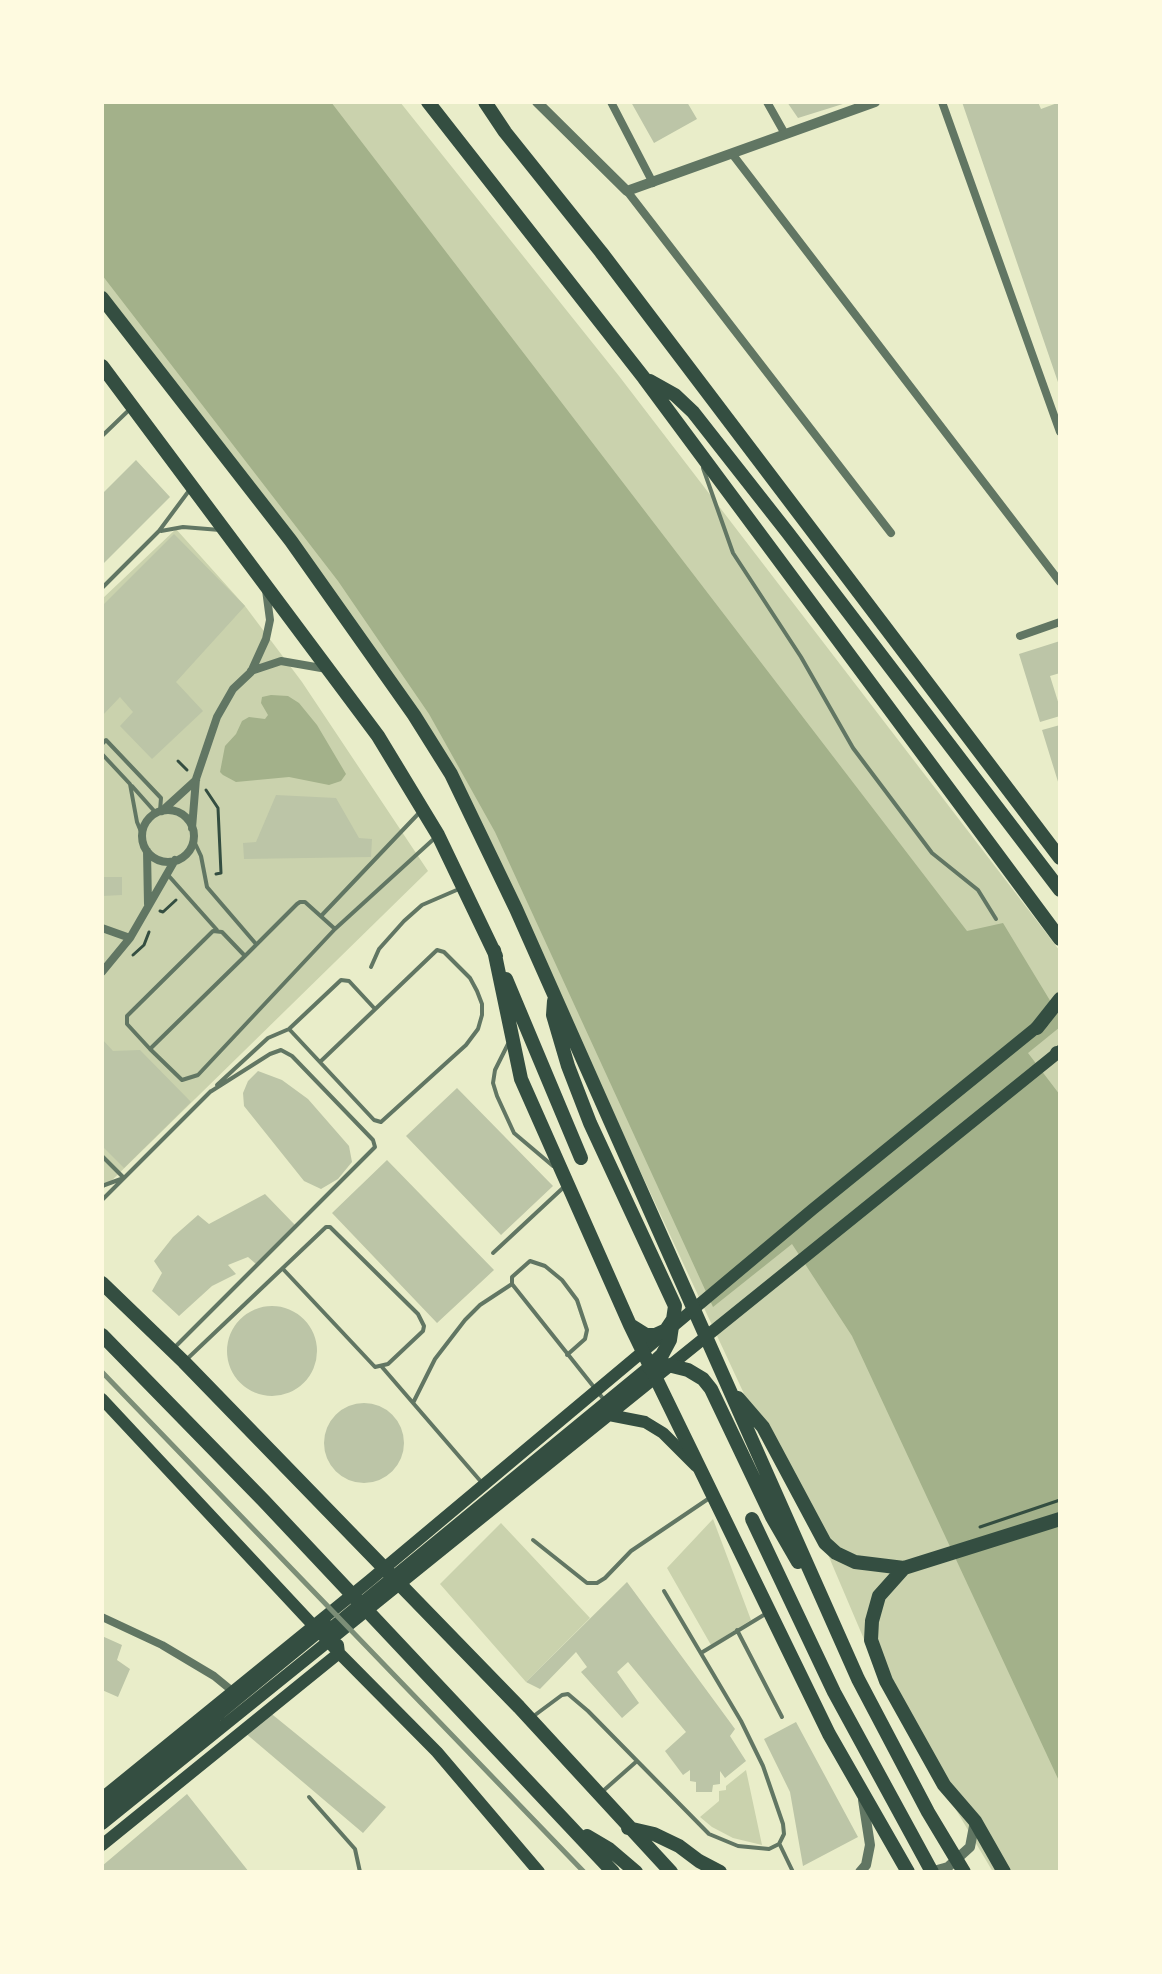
<!DOCTYPE html>
<style>
body{margin:0}
#map{position:relative;width:1162px;height:1974px;overflow:hidden;background:#e9edc9;font-family:Arial,sans-serif}
canvas{display:block}
.frame{position:absolute;inset:0;border:104px solid #fefae0;pointer-events:none}
</style>
<div id="map">
<canvas width="1162" height="1974"></canvas>
<div class="frame"></div>
</div>
<script>
const c = document.querySelector('canvas').getContext('2d');
c.lineJoin = 'round';
function fill(path, color) { c.fillStyle = color; c.fill(path, 'evenodd'); }
const toPath = rows => new Path2D(rows.map(r => 'M' + r).join(''));
function trace(path, color, width, dash) { c.strokeStyle = color; c.lineWidth = width; c.lineCap = dash ? 'butt' : 'round'; c.setLineDash(dash || []); c.stroke(path); }
fill(toPath([
 [102,102,400,102,619,376,1060,951,1060,1872,993,1872,946,1793,866,1644,829,1557,760,1428,463,791,402,694,102,297],
 [176,529,245,606,302,682,428,871,102,1190,102,599],
 [713,1519,751,1620,711,1645,667,1568],
 [501,1523,590,1618,526,1682,440,1584],
 [746,1770,762,1845,733,1838,712,1827,700,1817,719,1801,719,1791,726,1790,726,1786]
]), '#cad2ad');
fill(toPath([
 [102,102,331,102,967,931,1003,923,1060,1017,1060,1027,1028,1053,1060,1095,1060,1783,852,1336,792,1244,713,1307,495,832,429,714,338,581,102,275],
 [271,695,288,696,299,703,317,725,346,774,341,781,329,785,289,777,236,782,223,775,220,772,225,746,236,734,242,721,249,717,265,719,268,715,261,703,262,697]
]), '#a3b18a');
fill(toPath([
 [631,102,687,102,697,119,654,143],
 [787,102,846,102,846,103,798,118],
 [962,102,1038,102,1041,109,1060,102,1060,388],
 [136,460,170,497,102,565,102,494],
 [174,534,245,606,176,682,203,711,152,759,120,726,133,712,120,697,102,716,102,606],
 [1060,641,1060,673,1050,676,1060,708,1060,716,1040,722,1019,654],
 [1060,725,1060,785,1059,785,1042,730],
 [276,795,336,798,359,838,372,839,371,857,244,859,243,843,256,842],
 [102,877,122,877,122,895,102,896],
 [102,1039,113,1051,140,1050,191,1102,124,1168,102,1146],
 [258,1071,282,1080,308,1099,349,1146,352,1162,338,1179,321,1189,304,1181,244,1106,243,1093,248,1081],
 [457,1088,553,1186,501,1235,406,1136],
 [387,1160,494,1270,437,1323,332,1213],
 [265,1194,296,1226,256,1264,248,1257,228,1265,236,1274,212,1286,179,1316,152,1291,162,1273,154,1261,173,1237,198,1215,209,1224],
 '227 1351a45 45 0 1 1 90 0a45 45 0 1 1-90 0Z',
 '324 1443a40 40 0 1 1 80 0a40 40 0 1 1-80 0Z',
 [627,1582,735,1729,730,1736,746,1761,725,1778,720,1771,720,1784,713,1785,712,1792,696,1792,696,1782,690,1781,690,1770,683,1775,665,1751,686,1732,628,1662,617,1672,639,1703,622,1718,581,1672,587,1667,576,1652,540,1689,526,1682],
 [102,1636,122,1645,117,1660,130,1669,118,1697,102,1690],
 [268,1711,386,1807,363,1833,244,1732],
 [796,1722,858,1837,803,1866,790,1792,764,1739],
 [187,1794,249,1872,102,1872,102,1866]
]), '#bcc5a7');
trace(toPath([
 [178,761,187,770],
 [206,790,218,808,221,873,216,874],
 [160,911,163,912,176,900],
 [133,955,144,945,149,932],
 [980,1527,1060,1500]
]), '#344e41', 3);
trace(toPath([
 [102,436,129,410],
 [703,468,733,553,801,657,853,748,932,853,978,890,996,919],
 [161,531,183,527,220,530],
 [102,588,159,531,191,488],
 [102,744,106,740,161,798,160,811],
 [102,754,130,784,137,822,142,834],
 [132,786,156,813],
 [193,839,201,856,207,887,256,944],
 [168,875,217,930],
 [322,915,419,813],
 [335,929,437,836],
 [371,967,379,949,404,921,422,905,459,889],
 [289,1029,374,1120,381,1122,466,1045,478,1029,482,1015,482,1004,477,991,470,978,444,952,437,950,320,1062],
 [508,1044,495,1070,493,1083,497,1096,514,1133,553,1166],
 [150,1049,245,956,297,904,300,902,305,902,335,929,198,1075,182,1080,150,1049,127,1024,127,1016,213,931,222,932,245,956],
 [217,1085,268,1038,289,1029,341,980,349,981,375,1009],
 [102,1156,124,1178],
 [102,1186,121,1179],
 [102,1200,211,1091],
 [493,1253,565,1186],
 [512,1284,605,1401],
 [173,1349,375,1147,373,1140,292,1056,281,1050,270,1054,210,1092],
 [186,1360,326,1227,330,1227,418,1314,424,1326,423,1331,388,1364,375,1367,283,1269],
 [382,1367,483,1484],
 [413,1403,435,1359,465,1320,480,1305,512,1284,512,1277,530,1261,545,1266,562,1280,577,1300,587,1330,585,1339,567,1355],
 [533,1540,587,1583,597,1583,605,1578,631,1551,711,1497],
 [737,1630,782,1717],
 [701,1653,767,1613],
 [531,1718,562,1695,568,1694,588,1711,709,1834,738,1846,769,1849,779,1844,784,1834,783,1824,763,1766,741,1721,664,1591],
 [603,1791,637,1761],
 [309,1797,355,1849,360,1872],
 [780,1845,793,1872]
]), '#617663', 4);
trace(toPath([
 [611,102,653,183],
 [767,102,785,134],
 [942,102,1060,432],
 [733,155,1060,582],
 [627,191,891,533],
 [1020,636,1060,622],
 [251,671,281,661,327,669],
 '142 836a26 26 0 1 1 52 0a26 26 0 1 1-52 0Z',
 [162,811,196,780],
 [192,828,196,779,217,717,233,689,251,672,266,639,270,620,266,590],
 [147,851,148,904],
 [102,928,130,938],
 [102,972,130,938,175,860],
 [102,1617,162,1645,214,1676,236,1694]
]), '#617663', 8);
trace(toPath([
 [537,102,627,191,875,102],
 [860,1872,866,1865,870,1845,863,1800],
 [930,1872,948,1867,970,1847,975,1821]
]), '#617663', 10);
trace(toPath([
 [102,1399,339,1653,437,1752,539,1872],
 [604,1414,645,1422,663,1433,696,1466],
 [102,1798,369,1581,813,1209,1042,1023],
 [102,1810,320,1631,335,1625,649,1367],
 [102,1824,1060,1051],
 [102,1845,339,1653,338,1645]
]), '#344e41', 12);
trace(toPath([
 [428,102,644,378,1060,939],
 [485,102,505,132,601,252,1060,858],
 [650,381,675,395,693,412,788,533,1060,890],
 [1037,1028,1060,999],
 [1057,1053,1060,1053],
 [102,1283,184,1362,519,1707,671,1872],
 [102,1335,264,1501,613,1872],
 [628,1828,654,1834,679,1846,699,1861,720,1872],
 [587,1836,609,1849,636,1872]
]), '#344e41', 14);
trace(toPath([
 [102,298,291,541,414,715,451,774,516,909,858,1679,928,1812,964,1872],
 [102,366,378,736,438,835,496,956],
 [494,950,521,1079,630,1325,829,1734,908,1872],
 [506,979,581,1158],
 [554,1001,553,1015,568,1066,590,1123,675,1306,670,1340,662,1355,649,1367],
 [630,1325,646,1335,655,1335,666,1330,674,1318],
 [649,1367,668,1365,688,1370,703,1379,711,1389,772,1517,798,1562],
 [738,1398,763,1427,825,1543,836,1553,855,1562,904,1568],
 [752,1519,834,1692,932,1872],
 [1004,1872,975,1821,944,1785,886,1681,871,1640,872,1621,879,1596,904,1568,1060,1519]
]), '#344e41', 14);
trace(toPath([
 [102,1372,584,1872]
]), '#7c8e77', 5);
</script>
